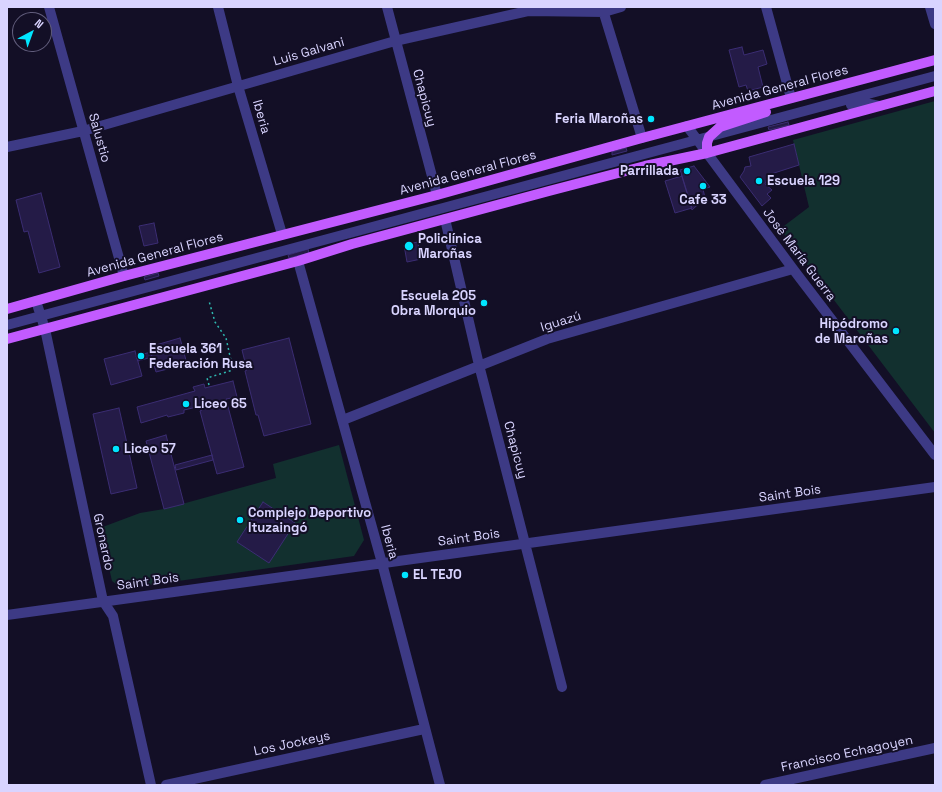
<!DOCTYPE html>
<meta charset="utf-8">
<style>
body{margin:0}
#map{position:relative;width:942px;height:792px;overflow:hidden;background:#130f26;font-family:"Space Grotesk",sans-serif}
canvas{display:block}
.frame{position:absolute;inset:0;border:8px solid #d9d4ff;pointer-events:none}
.north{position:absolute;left:12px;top:12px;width:40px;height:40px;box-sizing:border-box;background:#130f26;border:1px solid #625e7d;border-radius:50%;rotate:41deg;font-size:11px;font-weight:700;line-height:16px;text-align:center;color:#d9d4ff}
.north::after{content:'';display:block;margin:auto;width:14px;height:18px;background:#00e5ff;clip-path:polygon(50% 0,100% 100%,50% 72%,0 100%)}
</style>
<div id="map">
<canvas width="942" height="792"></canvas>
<div class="frame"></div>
<div class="north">N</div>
</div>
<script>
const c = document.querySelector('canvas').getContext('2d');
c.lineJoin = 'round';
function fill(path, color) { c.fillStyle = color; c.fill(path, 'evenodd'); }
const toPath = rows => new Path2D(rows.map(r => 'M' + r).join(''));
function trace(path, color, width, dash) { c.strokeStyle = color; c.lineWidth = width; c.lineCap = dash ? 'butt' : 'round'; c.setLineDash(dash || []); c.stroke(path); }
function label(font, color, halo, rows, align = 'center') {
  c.font = font + ' "Space Grotesk",sans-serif'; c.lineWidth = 4; c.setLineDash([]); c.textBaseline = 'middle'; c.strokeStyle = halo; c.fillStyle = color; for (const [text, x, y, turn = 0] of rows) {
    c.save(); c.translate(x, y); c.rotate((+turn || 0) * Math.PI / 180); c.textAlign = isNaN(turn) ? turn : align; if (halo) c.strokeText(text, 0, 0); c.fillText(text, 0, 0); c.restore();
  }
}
fill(toPath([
 [935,101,935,433,780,229,809,207,793,140],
 [339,445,364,540,354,556,122,589,112,581,100,528,140,513,164,509,276,478,273,464]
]), '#12302f');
const building = toPath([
 [742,47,744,55,763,50,767,64,758,67,763,87,748,91,746,85,739,87,729,50,742,47],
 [788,122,789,125,769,130,768,127,788,122],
 [794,144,799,165,768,175,765,184,772,190,767,194,771,198,762,206,740,177,744,171,745,167,751,166,749,157,794,144],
 [626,148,627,151,612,155,612,152,626,148],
 [694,166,710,187,703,189,705,198,692,210,680,170,694,166],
 [682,176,692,208,675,213,665,181,682,176],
 [41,193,60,267,39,273,28,231,24,232,16,200,41,193],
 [154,223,158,243,144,246,139,226,154,223],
 [418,242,421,259,407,262,404,245,418,242],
 [308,249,309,253,289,258,288,255,308,249],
 [158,273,159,276,145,280,144,277,158,273],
 [180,338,187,364,156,372,149,347,180,338],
 [289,338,311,424,264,436,258,415,256,415,245,371,247,370,242,350,289,338],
 [135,351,142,376,111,385,104,359,135,351],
 [151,352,152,357,138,361,136,356,151,352],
 [233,381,237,397,226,399,244,467,217,474,200,411,202,410,201,406,184,410,184,413,168,417,167,415,141,423,137,407,195,391,193,387,204,384,205,388,233,381],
 [119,408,137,488,111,494,93,414,119,408],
 [166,435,184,504,164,509,146,441,166,435],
 [212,455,213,460,176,470,175,465,212,455],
 [263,502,295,523,269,563,237,542,263,502]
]);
fill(building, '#241b47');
trace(building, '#3b2d73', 1);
trace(toPath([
 [209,385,207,378,233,370,226,338,215,322,209,301]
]), '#2fb8b0', 1.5, [2, 3]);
trace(toPath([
 [49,7,124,276],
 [218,7,238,86,282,234],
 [387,7,437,195],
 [602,7,642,138],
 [766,7,791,98],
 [930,7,935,24],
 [851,105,865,103,879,106],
 [687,126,793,269,935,455],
 [7,147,83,131,395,41,528,11,604,12,621,7],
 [445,219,479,365,562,687],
 [298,261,382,563,440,785],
 [36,301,45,329,103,601,113,616,151,785],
 [7,325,935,76],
 [343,420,547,339,793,269],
 [7,615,935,487],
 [166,785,424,729],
 [765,785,935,748]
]), '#3d3a85', 10);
trace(toPath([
 [707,153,707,143,709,137,720,127,766,112],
 [7,309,124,276,437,195,642,138,935,60],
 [7,339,298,261,352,244,549,191,645,166,707,153,935,91]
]), '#c25bff', 10);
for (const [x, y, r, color] of [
 [651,119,4,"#00e5ff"],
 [687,171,4,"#00e5ff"],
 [759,181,4,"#00e5ff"],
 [703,186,4,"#00e5ff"],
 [409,246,5,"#00e5ff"],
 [484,303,4,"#00e5ff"],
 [896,331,4,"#00e5ff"],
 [141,356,4,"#00e5ff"],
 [186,404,4,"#00e5ff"],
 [116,449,4,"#00e5ff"],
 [240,520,4,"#00e5ff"],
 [405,575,4,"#00e5ff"]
]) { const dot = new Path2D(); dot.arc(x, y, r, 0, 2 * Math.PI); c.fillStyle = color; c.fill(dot); trace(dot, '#130f26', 1.5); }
label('13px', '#d9d4ff', '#130f26', [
 ["Luis Galvani",309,52,-16],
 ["Avenida General Flores",780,88,-15],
 ["Chapicuy",424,98,75],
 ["Iberia",261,117,74],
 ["Salustio",99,138,74],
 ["Avenida General Flores",468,173,-15],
 ["Avenida General Flores",155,255,-15],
 ["José María Guerra",799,255,53],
 ["Iguazú",561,322,-17],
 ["Chapicuy",515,450,75],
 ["Saint Bois",790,494,-8],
 ["Saint Bois",469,538,-8],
 ["Gronardo",103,542,78],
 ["Iberia",389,542,75],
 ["Saint Bois",148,582,-8],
 ["Los Jockeys",292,744,-12],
 ["Francisco Echagoyen",847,754,-12]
]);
label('bold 13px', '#d9d4ff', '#130f26', [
 ["Feria Maroñas",643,119,"right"],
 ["Parrillada",679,171,"right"],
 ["Escuela 129",767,181],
 ["Cafe 33",703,200,"center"],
 ["Policlínica",418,239],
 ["Maroñas",418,254],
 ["Escuela 205",476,296,"right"],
 ["Obra Morquio",476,311,"right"],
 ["Hipódromo",888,324,"right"],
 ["de Maroñas",888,339,"right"],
 ["Escuela 361",149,349],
 ["Federación Rusa",149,364],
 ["Liceo 65",194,404],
 ["Liceo 57",124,449],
 ["Complejo Deportivo",248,513],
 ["Ituzaingó",248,528],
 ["EL TEJO",413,575]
], 'left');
</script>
